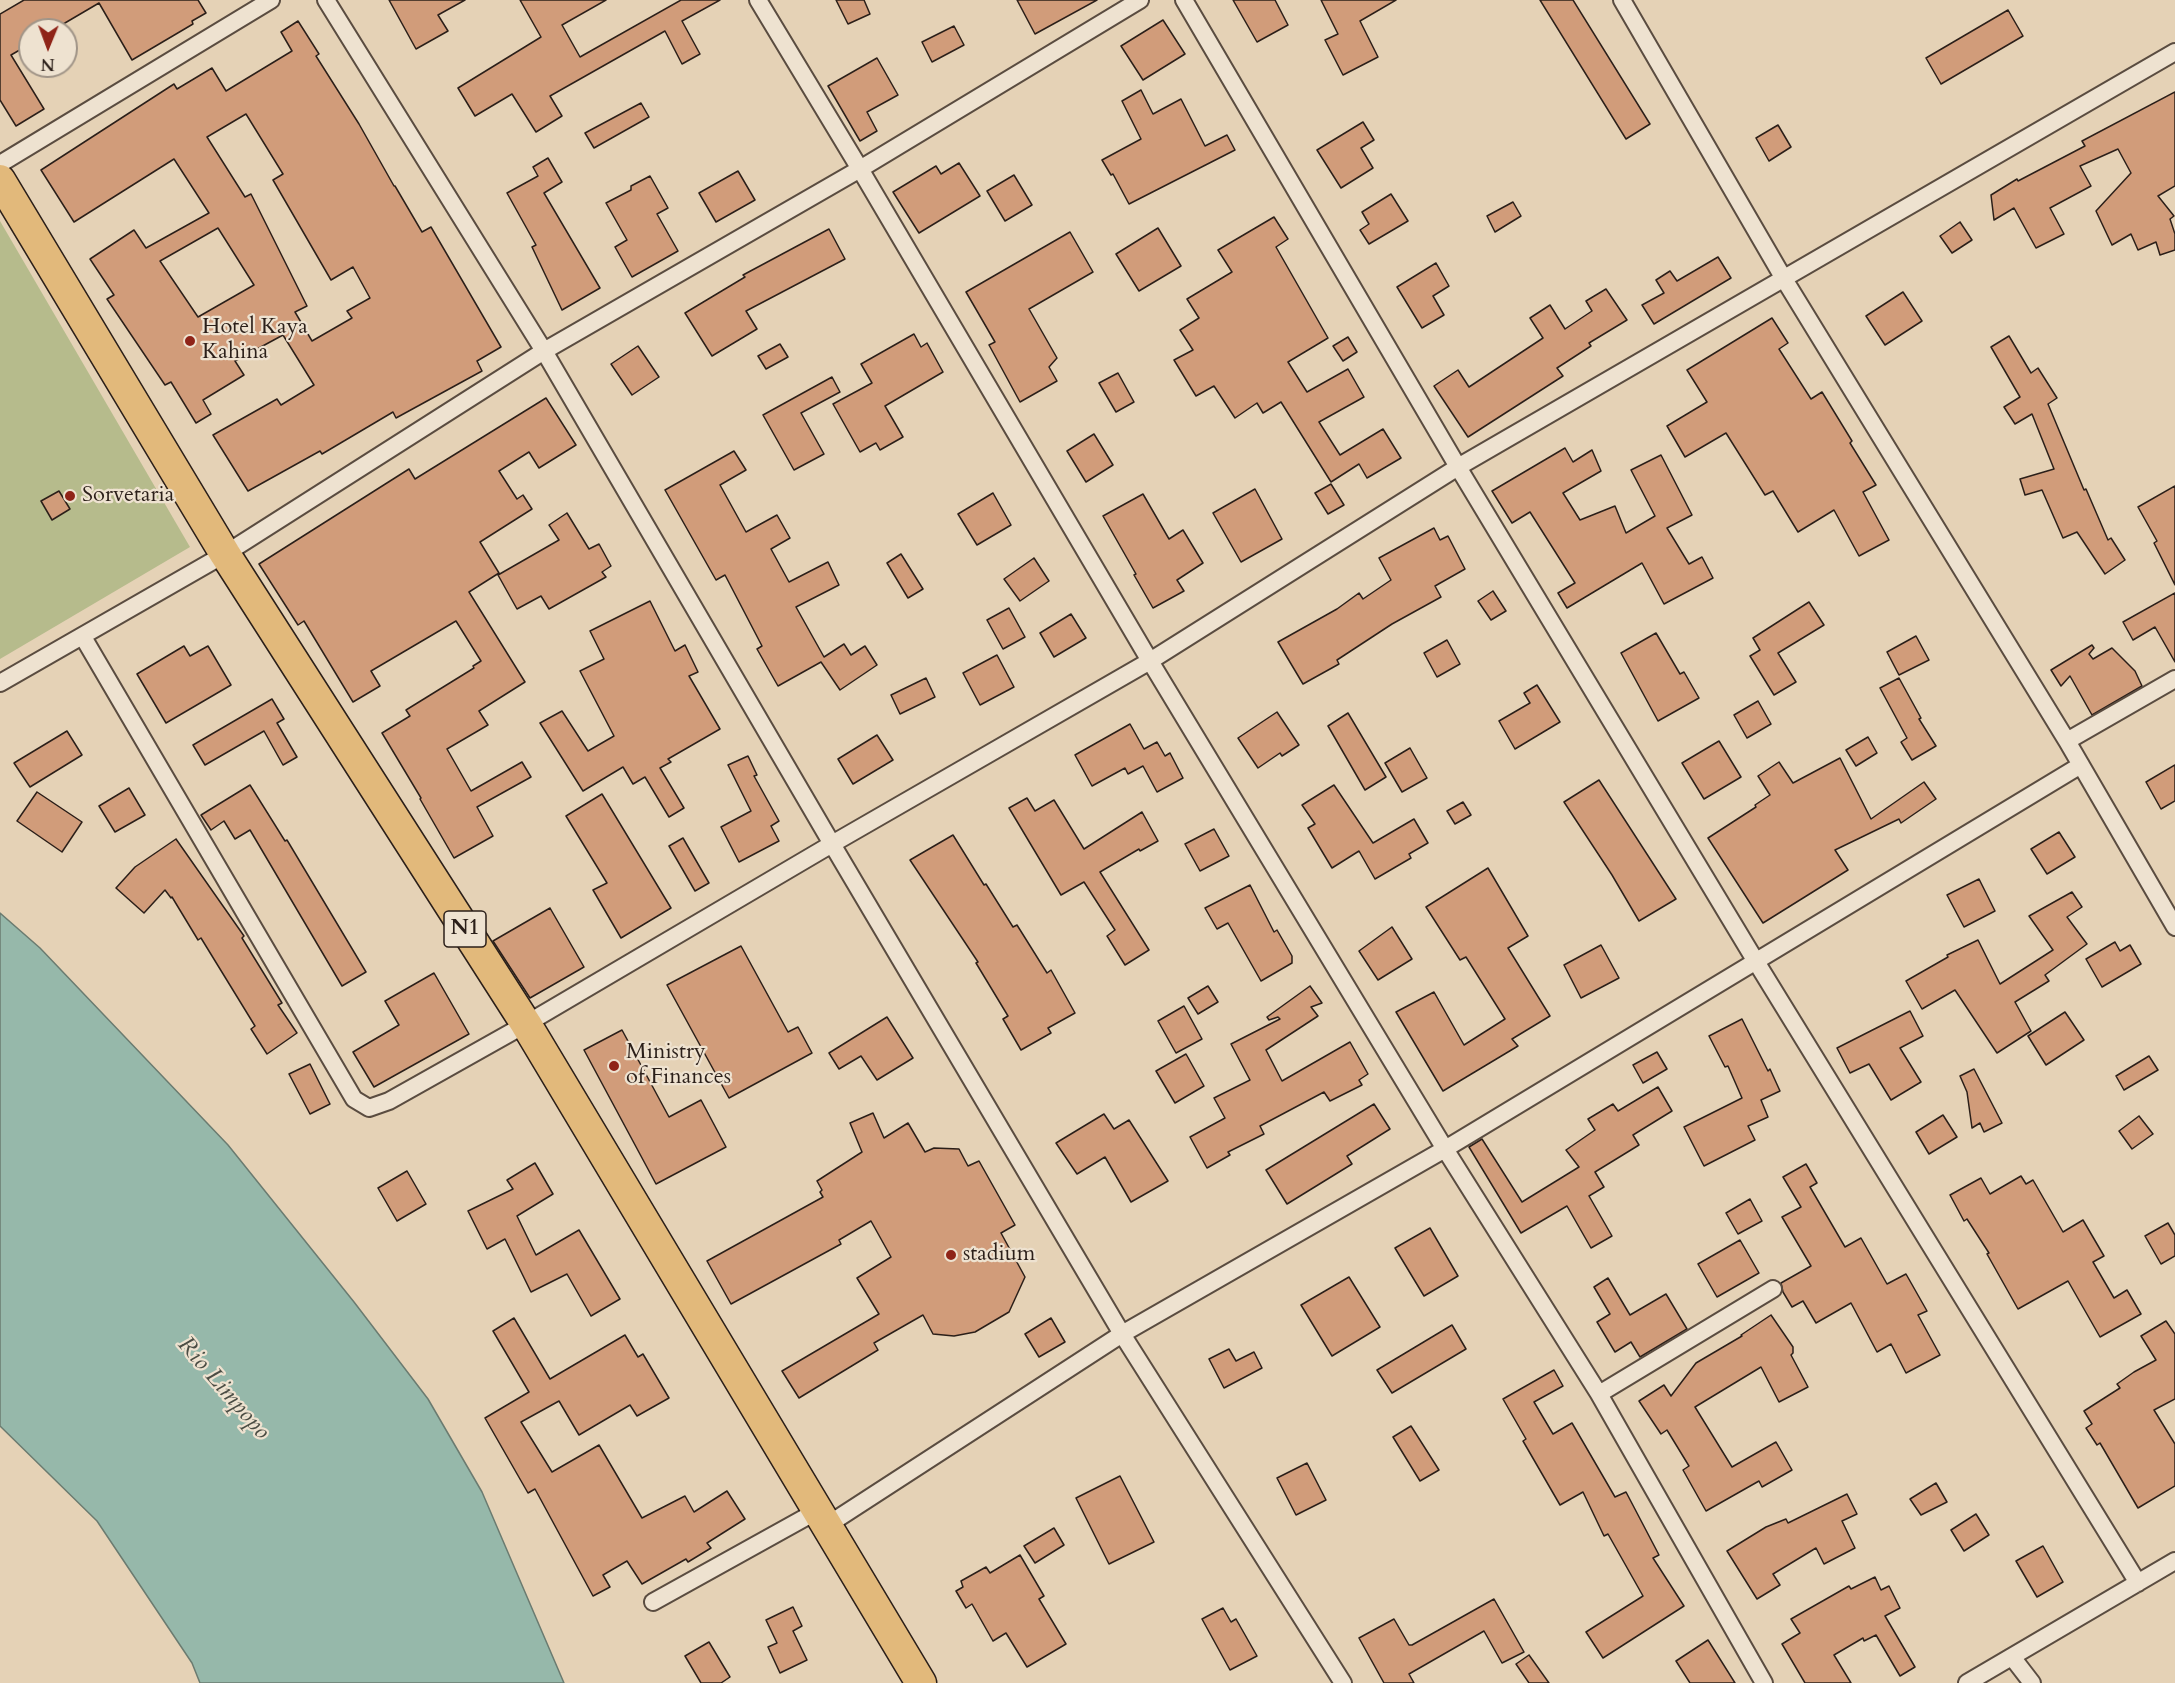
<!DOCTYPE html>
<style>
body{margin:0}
#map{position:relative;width:2175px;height:1683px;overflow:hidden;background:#e5d2b6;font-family:Cardo,serif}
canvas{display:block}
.north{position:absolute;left:18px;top:18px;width:60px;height:60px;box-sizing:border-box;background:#eee2d0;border:2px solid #a09487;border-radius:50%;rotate:181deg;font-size:16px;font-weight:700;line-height:24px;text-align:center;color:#2b1f19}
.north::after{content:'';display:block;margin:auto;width:21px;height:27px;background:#8f2418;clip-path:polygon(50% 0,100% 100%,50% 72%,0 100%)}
</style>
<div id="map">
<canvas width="2175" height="1683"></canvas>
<div class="north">N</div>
</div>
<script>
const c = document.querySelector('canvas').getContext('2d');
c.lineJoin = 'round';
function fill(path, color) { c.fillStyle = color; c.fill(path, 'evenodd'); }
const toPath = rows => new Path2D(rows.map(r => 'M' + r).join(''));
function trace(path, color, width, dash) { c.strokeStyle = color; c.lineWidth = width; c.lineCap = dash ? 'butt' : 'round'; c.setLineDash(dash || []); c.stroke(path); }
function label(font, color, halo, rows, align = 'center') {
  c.font = font + ' Cardo,serif'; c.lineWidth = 4.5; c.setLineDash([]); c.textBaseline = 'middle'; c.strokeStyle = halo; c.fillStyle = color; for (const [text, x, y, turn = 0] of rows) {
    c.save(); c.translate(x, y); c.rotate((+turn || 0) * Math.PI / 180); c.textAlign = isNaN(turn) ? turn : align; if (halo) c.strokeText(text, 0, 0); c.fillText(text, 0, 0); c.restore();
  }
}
fill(toPath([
 [0,221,190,547,0,659]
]), '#b6bb8c');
const water = toPath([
 [0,913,40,948,228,1145,354,1302,428,1399,482,1492,564,1683,200,1683,192,1663,97,1521,0,1426,0,913]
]);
fill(water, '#96b8aa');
trace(water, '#6b7b70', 1.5);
const building = toPath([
 [24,0,198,0,206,13,192,21,193,24,132,60,99,3,53,30,30,30,30,44,11,55,44,109,16,126,0,100,0,14,24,0],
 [389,0,465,0,438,15,448,31,416,49,389,0],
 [520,0,606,0,562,25,580,57,681,0,720,0,682,21,700,54,682,64,665,31,550,96,562,116,536,132,512,94,475,116,458,88,541,37,520,0],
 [836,0,864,0,870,14,848,24,836,0],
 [1017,0,1097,0,1035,34,1017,0],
 [1233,0,1275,0,1288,25,1257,42,1233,0],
 [1321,0,1396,0,1360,21,1378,57,1343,75,1325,40,1338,34,1321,0],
 [1540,0,1573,0,1650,124,1626,139,1540,0],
 [2008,10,2023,36,1941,84,1926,58,2008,10],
 [1163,20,1185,54,1143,80,1121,46,1163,20],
 [298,21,319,54,316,56,359,124,394,186,395,186,422,232,431,227,501,347,477,361,482,371,396,418,393,412,322,454,320,451,248,491,213,435,277,399,281,405,314,385,283,335,235,361,244,375,203,400,211,414,196,423,171,382,165,385,107,299,114,295,90,259,134,230,146,248,209,213,174,159,74,222,41,170,174,84,177,89,212,68,226,91,292,51,281,32,298,21],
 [246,114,283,174,273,180,331,280,353,267,370,298,347,311,352,318,312,341,295,312,307,306,251,194,245,197,207,137,246,114],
 [218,228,254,285,198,317,160,261,218,228],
 [954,26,964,45,932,62,922,42,954,26],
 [877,58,898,95,867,112,877,131,860,141,828,86,877,58],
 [1141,90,1153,114,1181,99,1205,146,1227,135,1235,150,1129,204,1113,174,1111,175,1102,160,1141,139,1122,101,1141,90],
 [2175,92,2175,186,2158,196,2174,216,2170,219,2175,234,2175,250,2160,255,2156,242,2138,250,2131,234,2112,245,2096,211,2131,173,2118,149,2080,166,2091,186,2050,208,2064,234,2036,248,2014,208,1994,220,1991,195,2017,179,2018,181,2085,146,2082,141,2175,92],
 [641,103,649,117,594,148,585,133,641,103],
 [1363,122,1374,140,1361,148,1373,168,1341,188,1317,150,1363,122],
 [1778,125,1791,147,1769,161,1756,138,1778,125],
 [548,158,562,182,544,193,600,288,562,310,532,247,536,245,507,193,538,176,533,167,548,158],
 [959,163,980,196,919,233,893,192,936,166,941,174,959,163],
 [738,171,755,200,716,222,699,193,738,171],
 [1014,175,1032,205,1005,221,987,191,1014,175],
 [650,176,668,208,657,214,678,251,632,277,615,247,627,240,606,203,631,190,631,186,650,176],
 [1391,194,1408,221,1369,244,1360,230,1369,224,1362,212,1391,194],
 [1513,202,1521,216,1495,232,1487,216,1513,202],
 [1274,217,1288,239,1276,247,1328,338,1288,362,1307,392,1348,369,1364,397,1319,422,1340,455,1383,429,1401,458,1367,478,1359,464,1331,482,1281,402,1263,413,1257,403,1235,418,1214,386,1196,396,1174,360,1193,350,1180,330,1199,318,1187,299,1232,272,1218,250,1274,217],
 [1960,222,1972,240,1952,253,1940,236,1960,222],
 [1158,228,1181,266,1139,291,1116,254,1158,228],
 [829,229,845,259,746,311,757,329,712,356,685,313,745,277,743,275,829,229],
 [1070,232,1093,272,1029,309,1057,358,1049,367,1057,381,1020,402,989,345,995,342,966,292,1070,232],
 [1718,257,1731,278,1654,324,1642,305,1664,293,1656,280,1670,271,1677,281,1718,257],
 [1436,263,1449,286,1433,296,1444,315,1422,328,1397,287,1436,263],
 [1606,289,1627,320,1589,343,1591,346,1557,368,1563,376,1468,437,1434,386,1458,370,1469,387,1543,338,1530,318,1550,305,1565,329,1592,311,1586,301,1606,289],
 [1903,292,1922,321,1885,345,1866,316,1903,292],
 [1772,318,1788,343,1779,349,1811,399,1822,392,1852,441,1850,443,1876,485,1863,492,1889,540,1859,556,1834,510,1798,532,1773,491,1765,495,1726,433,1685,457,1667,426,1707,402,1687,370,1772,318],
 [914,334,921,347,927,343,943,372,885,406,903,437,880,450,876,443,860,452,833,404,872,383,861,364,914,334],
 [2009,336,2031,373,2038,368,2057,398,2048,404,2084,490,2086,489,2108,540,2111,538,2125,560,2105,574,2077,532,2063,538,2042,490,2025,495,2020,479,2054,469,2032,414,2015,424,2004,407,2020,397,1991,347,2009,336],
 [1348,337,1357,352,1343,361,1333,346,1348,337],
 [780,344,788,357,766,369,758,356,780,344],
 [638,346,659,377,632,395,611,364,638,346],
 [1118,373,1134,402,1116,412,1099,383,1118,373],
 [832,377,840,392,801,413,824,454,794,470,763,415,832,377],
 [546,398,576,445,539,468,529,452,499,471,517,499,523,495,532,509,480,542,499,573,469,592,525,682,479,711,488,725,447,749,471,791,522,762,531,777,477,807,493,836,454,858,420,799,421,798,382,733,410,716,406,710,474,668,473,666,481,661,456,621,371,671,380,686,353,702,304,621,298,625,259,564,409,469,415,479,546,398],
 [1094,434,1113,465,1086,482,1067,451,1094,434],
 [1565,448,1573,462,1592,450,1601,471,1563,493,1580,520,1615,506,1626,533,1655,516,1631,470,1661,455,1692,515,1667,528,1689,564,1702,557,1713,578,1664,604,1642,563,1567,608,1558,593,1575,583,1530,512,1512,523,1492,491,1565,448],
 [734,451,746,470,720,485,746,532,777,515,790,538,771,549,789,582,828,562,839,585,796,607,824,657,844,644,851,655,865,646,877,665,840,690,821,662,778,686,757,649,762,646,725,575,716,580,665,490,734,451],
 [1331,484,1344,505,1328,514,1315,493,1331,484],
 [2175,486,2175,585,2154,543,2157,541,2138,507,2175,486],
 [1255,489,1282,539,1241,562,1213,513,1255,489],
 [59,491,70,509,52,520,41,501,59,491],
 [993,493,1011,525,977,545,958,514,993,493],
 [1143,494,1169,539,1183,530,1203,563,1177,580,1184,591,1153,608,1134,575,1136,574,1103,516,1143,494],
 [567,513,589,549,599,544,611,566,602,572,606,577,549,609,541,596,517,609,498,575,559,540,549,525,567,513],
 [1434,528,1440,540,1448,536,1465,569,1435,586,1441,597,1392,624,1337,660,1339,664,1303,684,1278,642,1337,609,1359,593,1363,599,1391,580,1379,558,1434,528],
 [901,554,923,589,908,598,887,563,901,554],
 [1034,558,1049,581,1020,601,1004,579,1034,558],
 [1493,591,1506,611,1491,620,1478,601,1493,591],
 [2175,593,2175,662,2155,627,2133,640,2123,622,2175,593],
 [650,601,675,651,685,645,698,672,689,676,720,729,668,759,671,762,660,768,684,808,669,817,645,777,633,784,623,767,583,791,540,723,562,711,588,751,614,736,580,671,604,659,590,631,650,601],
 [1809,602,1824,625,1778,653,1796,682,1774,695,1750,656,1760,650,1753,638,1809,602],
 [1009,608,1025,637,1003,649,987,620,1009,608],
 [1071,614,1086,638,1054,657,1040,633,1071,614],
 [1656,633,1680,674,1684,672,1699,698,1658,721,1621,653,1656,633],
 [1916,636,1929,660,1899,675,1887,652,1916,636],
 [1447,640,1460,664,1437,677,1424,653,1447,640],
 [2092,645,2094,648,2089,654,2093,659,2112,648,2135,671,2142,686,2092,715,2070,676,2061,686,2051,670,2092,645],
 [184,646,190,656,208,646,231,685,166,723,137,674,184,646],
 [997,655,1014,687,980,705,963,673,997,655],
 [926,678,935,697,900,714,891,695,926,678],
 [1899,678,1921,718,1919,719,1936,746,1912,760,1901,742,1907,738,1880,688,1899,678],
 [1537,685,1560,722,1515,749,1499,721,1530,703,1524,693,1537,685],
 [272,699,284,719,277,723,297,757,283,765,264,731,205,765,193,745,272,699],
 [1758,701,1771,724,1747,738,1734,715,1758,701],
 [1277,712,1299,745,1282,756,1280,753,1258,768,1238,738,1277,712],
 [1348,713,1386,777,1365,790,1328,726,1348,713],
 [1130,724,1144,749,1157,742,1165,756,1170,753,1183,778,1157,792,1143,766,1128,774,1125,768,1092,786,1075,755,1130,724],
 [67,731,82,755,30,787,14,763,67,731],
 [877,735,893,760,853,784,838,759,877,735],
 [1868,737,1877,753,1856,766,1846,750,1868,737],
 [1719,741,1741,777,1704,799,1682,763,1719,741],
 [1410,748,1427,778,1402,792,1385,763,1410,748],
 [748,756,757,775,754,776,779,821,771,826,779,841,739,862,721,827,751,811,728,765,748,756],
 [1840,758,1871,819,1924,782,1936,799,1901,823,1899,819,1835,850,1848,870,1763,923,1708,838,1756,807,1755,805,1770,795,1758,776,1779,762,1793,783,1840,758],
 [2175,765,2175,801,2161,809,2146,782,2175,765],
 [1599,780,1676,899,1639,921,1612,875,1564,802,1599,780],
 [250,785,285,841,287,840,366,972,342,986,250,830,235,839,224,821,211,830,201,815,250,785],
 [1334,785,1373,843,1414,819,1428,843,1409,854,1411,858,1375,879,1359,851,1332,868,1308,828,1315,824,1302,805,1334,785],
 [129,788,145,815,115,832,99,806,129,788],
 [37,792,82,822,62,852,17,821,37,792],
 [602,794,671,908,621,938,593,890,607,883,566,816,602,794],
 [1027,798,1035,811,1054,800,1084,849,1142,812,1158,841,1140,851,1139,849,1100,872,1149,950,1125,965,1107,936,1115,930,1084,882,1061,895,1009,808,1027,798],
 [1463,802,1471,815,1455,824,1447,811,1463,802],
 [1214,829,1229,856,1200,871,1185,844,1214,829],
 [2059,832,2075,857,2047,874,2031,849,2059,832],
 [953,835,984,885,986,884,1013,927,1017,925,1047,973,1051,970,1075,1013,1048,1028,1051,1033,1021,1050,1003,1019,1008,1016,976,963,978,962,910,860,953,835],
 [683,838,709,883,695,891,669,846,683,838],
 [176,839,244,936,242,938,282,1003,278,1005,297,1033,267,1054,251,1029,255,1026,201,938,198,940,172,897,171,898,165,890,144,913,116,888,135,867,176,839],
 [1488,868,1528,936,1508,948,1550,1016,1512,1039,1518,1046,1443,1091,1396,1012,1434,992,1464,1045,1505,1019,1466,957,1460,960,1426,907,1488,868],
 [1979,879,1995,911,1964,927,1947,895,1979,879],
 [1250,885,1274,932,1277,930,1292,956,1292,963,1261,981,1228,923,1217,929,1205,908,1250,885],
 [2072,892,2082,907,2067,917,2087,944,2045,975,2049,981,2015,1002,2031,1031,1997,1053,1955,990,1922,1009,1906,981,1948,957,1947,955,1978,940,2000,984,2053,950,2029,916,2072,892],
 [550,908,584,967,530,998,493,941,550,908],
 [1392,927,1412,959,1378,980,1359,951,1392,927],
 [2115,942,2120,951,2130,945,2141,964,2102,987,2086,959,2115,942],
 [1601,945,1619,978,1581,998,1564,965,1601,945],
 [741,946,788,1032,798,1027,812,1053,729,1098,667,985,741,946],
 [434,973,469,1034,374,1087,353,1052,399,1025,385,1001,434,973],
 [1208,986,1218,1002,1198,1014,1188,998,1208,986],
 [1310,986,1322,1003,1311,1007,1318,1016,1266,1050,1282,1081,1350,1042,1368,1074,1359,1080,1362,1085,1330,1101,1324,1092,1260,1126,1264,1134,1228,1152,1230,1155,1207,1168,1190,1137,1225,1118,1214,1098,1250,1080,1231,1044,1280,1019,1278,1017,1269,1020,1267,1017,1310,986],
 [1184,1006,1202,1039,1176,1053,1158,1021,1184,1006],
 [1910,1011,1923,1036,1900,1048,1921,1082,1891,1100,1869,1064,1850,1073,1837,1048,1910,1011],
 [2065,1012,2084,1040,2046,1065,2028,1036,2065,1012],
 [887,1017,913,1058,877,1080,861,1056,839,1069,829,1053,887,1017],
 [1742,1019,1768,1071,1770,1069,1780,1091,1761,1100,1768,1117,1748,1126,1755,1140,1704,1166,1684,1127,1742,1098,1728,1066,1725,1067,1709,1036,1742,1019],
 [622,1030,669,1117,701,1100,726,1147,656,1184,584,1050,622,1030],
 [1657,1052,1667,1069,1643,1083,1633,1065,1657,1052],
 [1186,1054,1204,1086,1175,1103,1156,1071,1186,1054],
 [2149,1056,2158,1070,2124,1090,2116,1076,2149,1056],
 [310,1064,330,1104,310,1114,289,1074,310,1064],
 [1974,1069,2002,1123,1984,1132,1980,1123,1972,1128,1967,1092,1960,1076,1974,1069],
 [1658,1087,1672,1111,1633,1135,1639,1145,1595,1172,1604,1187,1589,1196,1612,1236,1591,1248,1567,1206,1521,1233,1469,1147,1482,1139,1522,1202,1579,1167,1566,1150,1595,1130,1588,1119,1613,1104,1618,1111,1658,1087],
 [1374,1104,1390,1129,1347,1156,1352,1164,1287,1204,1266,1170,1374,1104],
 [873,1113,884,1138,908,1123,925,1152,934,1148,959,1149,968,1166,979,1161,1015,1225,1001,1233,1025,1277,1009,1312,975,1332,954,1336,933,1334,923,1315,874,1343,878,1350,799,1398,782,1371,879,1314,857,1278,891,1257,871,1221,839,1240,841,1244,731,1304,707,1261,823,1197,820,1192,822,1190,817,1181,862,1152,850,1123,873,1113],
 [1104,1114,1114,1129,1129,1120,1168,1181,1131,1202,1105,1157,1077,1174,1056,1143,1104,1114],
 [1943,1115,1957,1137,1929,1154,1916,1132,1943,1115],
 [2139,1116,2153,1134,2132,1149,2119,1131,2139,1116],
 [535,1163,553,1194,517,1216,536,1255,579,1230,620,1299,591,1316,567,1274,531,1292,505,1239,487,1249,468,1211,513,1189,507,1180,535,1163],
 [1806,1164,1817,1183,1810,1187,1845,1247,1861,1238,1887,1284,1906,1274,1927,1311,1918,1315,1940,1355,1906,1373,1891,1344,1877,1352,1851,1303,1816,1323,1803,1301,1792,1307,1783,1292,1781,1283,1811,1266,1782,1217,1801,1207,1783,1177,1806,1164],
 [407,1171,426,1204,397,1221,378,1188,407,1171],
 [2021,1176,2026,1184,2033,1180,2063,1232,2083,1220,2104,1256,2093,1262,2114,1298,2127,1290,2141,1314,2100,1337,2068,1281,2018,1309,1987,1254,1989,1253,1967,1219,1964,1221,1950,1195,1981,1178,1990,1194,2021,1176],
 [1750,1199,1762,1221,1738,1234,1726,1213,1750,1199],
 [2168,1223,2175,1235,2175,1256,2161,1264,2145,1236,2168,1223],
 [1430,1228,1458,1276,1424,1296,1395,1248,1430,1228],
 [1740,1240,1759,1273,1717,1297,1698,1264,1740,1240],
 [1349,1277,1380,1327,1332,1356,1301,1305,1349,1277],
 [1608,1278,1630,1315,1666,1294,1687,1329,1640,1357,1631,1342,1615,1352,1597,1322,1610,1314,1594,1287,1608,1278],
 [1771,1315,1793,1347,1793,1353,1791,1355,1808,1387,1779,1402,1761,1367,1695,1407,1732,1467,1776,1442,1792,1470,1762,1487,1759,1481,1706,1511,1683,1470,1689,1466,1667,1430,1661,1434,1639,1401,1664,1385,1671,1396,1696,1363,1742,1336,1741,1335,1771,1315],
 [514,1318,550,1379,625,1335,638,1357,643,1354,669,1398,637,1416,630,1405,579,1435,559,1401,521,1422,552,1472,599,1445,642,1518,685,1496,694,1512,727,1491,745,1519,707,1543,711,1548,688,1562,686,1559,642,1584,627,1561,603,1575,610,1587,593,1596,535,1489,528,1493,485,1418,529,1392,493,1331,514,1318],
 [1051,1318,1065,1342,1039,1357,1025,1334,1051,1318],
 [2166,1321,2175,1334,2175,1399,2154,1410,2175,1444,2175,1486,2138,1508,2100,1443,2097,1445,2086,1428,2092,1424,2084,1411,2120,1388,2117,1384,2134,1372,2156,1360,2141,1336,2166,1321],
 [1452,1325,1466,1349,1392,1393,1377,1370,1452,1325],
 [1229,1349,1236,1361,1254,1352,1262,1368,1224,1388,1209,1359,1229,1349],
 [1554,1370,1563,1386,1534,1402,1553,1434,1572,1423,1615,1497,1626,1492,1659,1555,1653,1558,1684,1606,1603,1658,1586,1632,1643,1596,1608,1534,1604,1536,1583,1492,1560,1505,1523,1441,1526,1439,1503,1399,1554,1370],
 [1411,1426,1439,1470,1420,1481,1393,1437,1411,1426],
 [1307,1463,1326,1500,1296,1515,1277,1478,1307,1463],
 [1120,1476,1154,1542,1109,1564,1076,1498,1120,1476],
 [1936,1483,1947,1502,1921,1515,1910,1499,1936,1483],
 [1847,1494,1857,1514,1842,1521,1855,1548,1824,1564,1816,1548,1773,1574,1780,1585,1757,1599,1727,1551,1766,1527,1786,1519,1788,1523,1847,1494],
 [1976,1514,1989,1535,1964,1551,1951,1530,1976,1514],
 [1054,1528,1064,1545,1035,1563,1024,1546,1054,1528],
 [2043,1546,2063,1582,2037,1597,2016,1561,2043,1546],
 [1020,1555,1044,1596,1039,1599,1066,1644,1027,1667,1006,1633,993,1641,972,1604,966,1608,956,1591,963,1587,961,1581,986,1567,990,1573,1020,1555],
 [1875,1577,1881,1590,1889,1586,1900,1608,1885,1616,1915,1667,1900,1676,1876,1635,1864,1641,1863,1638,1834,1655,1851,1683,1805,1683,1782,1644,1800,1633,1791,1619,1849,1586,1851,1589,1875,1577],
 [1494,1599,1524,1652,1502,1663,1484,1631,1409,1674,1414,1683,1384,1683,1359,1638,1394,1619,1409,1645,1412,1645,1494,1599],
 [793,1607,802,1626,793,1631,807,1660,780,1673,768,1647,777,1643,766,1620,793,1607],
 [1223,1608,1231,1622,1236,1619,1257,1656,1230,1670,1202,1619,1223,1608],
 [1708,1640,1735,1683,1690,1683,1676,1661,1708,1640],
 [709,1642,730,1677,721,1683,701,1683,685,1656,709,1642],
 [1529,1655,1549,1683,1529,1683,1516,1664,1529,1655]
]);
fill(building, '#d19c7a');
trace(building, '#2b1f19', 1.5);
const street = toPath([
 [326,0,544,351,832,844,1122,1334,1343,1683],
 [758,0,860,169,1150,661,1445,1149,1599,1394,1764,1683],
 [1184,0,1458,467,1755,960,2138,1583],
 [1622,0,1784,279,2067,741,2175,927],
 [0,164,271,0],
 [83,637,354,1099,369,1108,389,1101,526,1024,832,844,1150,661,1458,467,2175,52],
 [0,683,225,554,544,351,860,169,1140,0],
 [2067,741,2175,679],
 [1599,1394,1773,1289],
 [826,1526,1122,1334,1445,1149,2081,765],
 [653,1602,817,1511],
 [2012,1657,2032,1683],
 [1967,1683,2175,1561]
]);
const highway = toPath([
 [0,180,225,554,526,1024,921,1683]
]);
trace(street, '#5a4c40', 20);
trace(highway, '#2b1f19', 33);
trace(street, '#eee2d0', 16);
trace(highway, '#e2b97b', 30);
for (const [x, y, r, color] of [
 [190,341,6,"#8f2418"],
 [70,496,6,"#8f2418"],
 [614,1066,6,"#8f2418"],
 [951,1255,6,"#8f2418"]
]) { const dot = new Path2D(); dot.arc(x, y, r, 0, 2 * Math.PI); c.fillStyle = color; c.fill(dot); trace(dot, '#eee2d0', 2); }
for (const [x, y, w] of [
 [465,929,42]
]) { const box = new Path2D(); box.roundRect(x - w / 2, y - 18, w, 36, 4.5); c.fillStyle = '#eee2d0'; c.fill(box); trace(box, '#2b1f19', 1.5); }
label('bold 21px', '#2b1f19', null, [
 ["N1",465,929]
]);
label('22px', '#2b1f19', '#eee2d0', [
 ["Hotel Kaya",202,328],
 ["Kahina",202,353],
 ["Sorvetaria",82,496],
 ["Ministry",626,1053],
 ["of Finances",626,1078],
 ["stadium",963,1255]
], 'left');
label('italic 24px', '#4b4d44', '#eee2d0', [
 ["Rio Limpopo",223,1389,49]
]);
</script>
